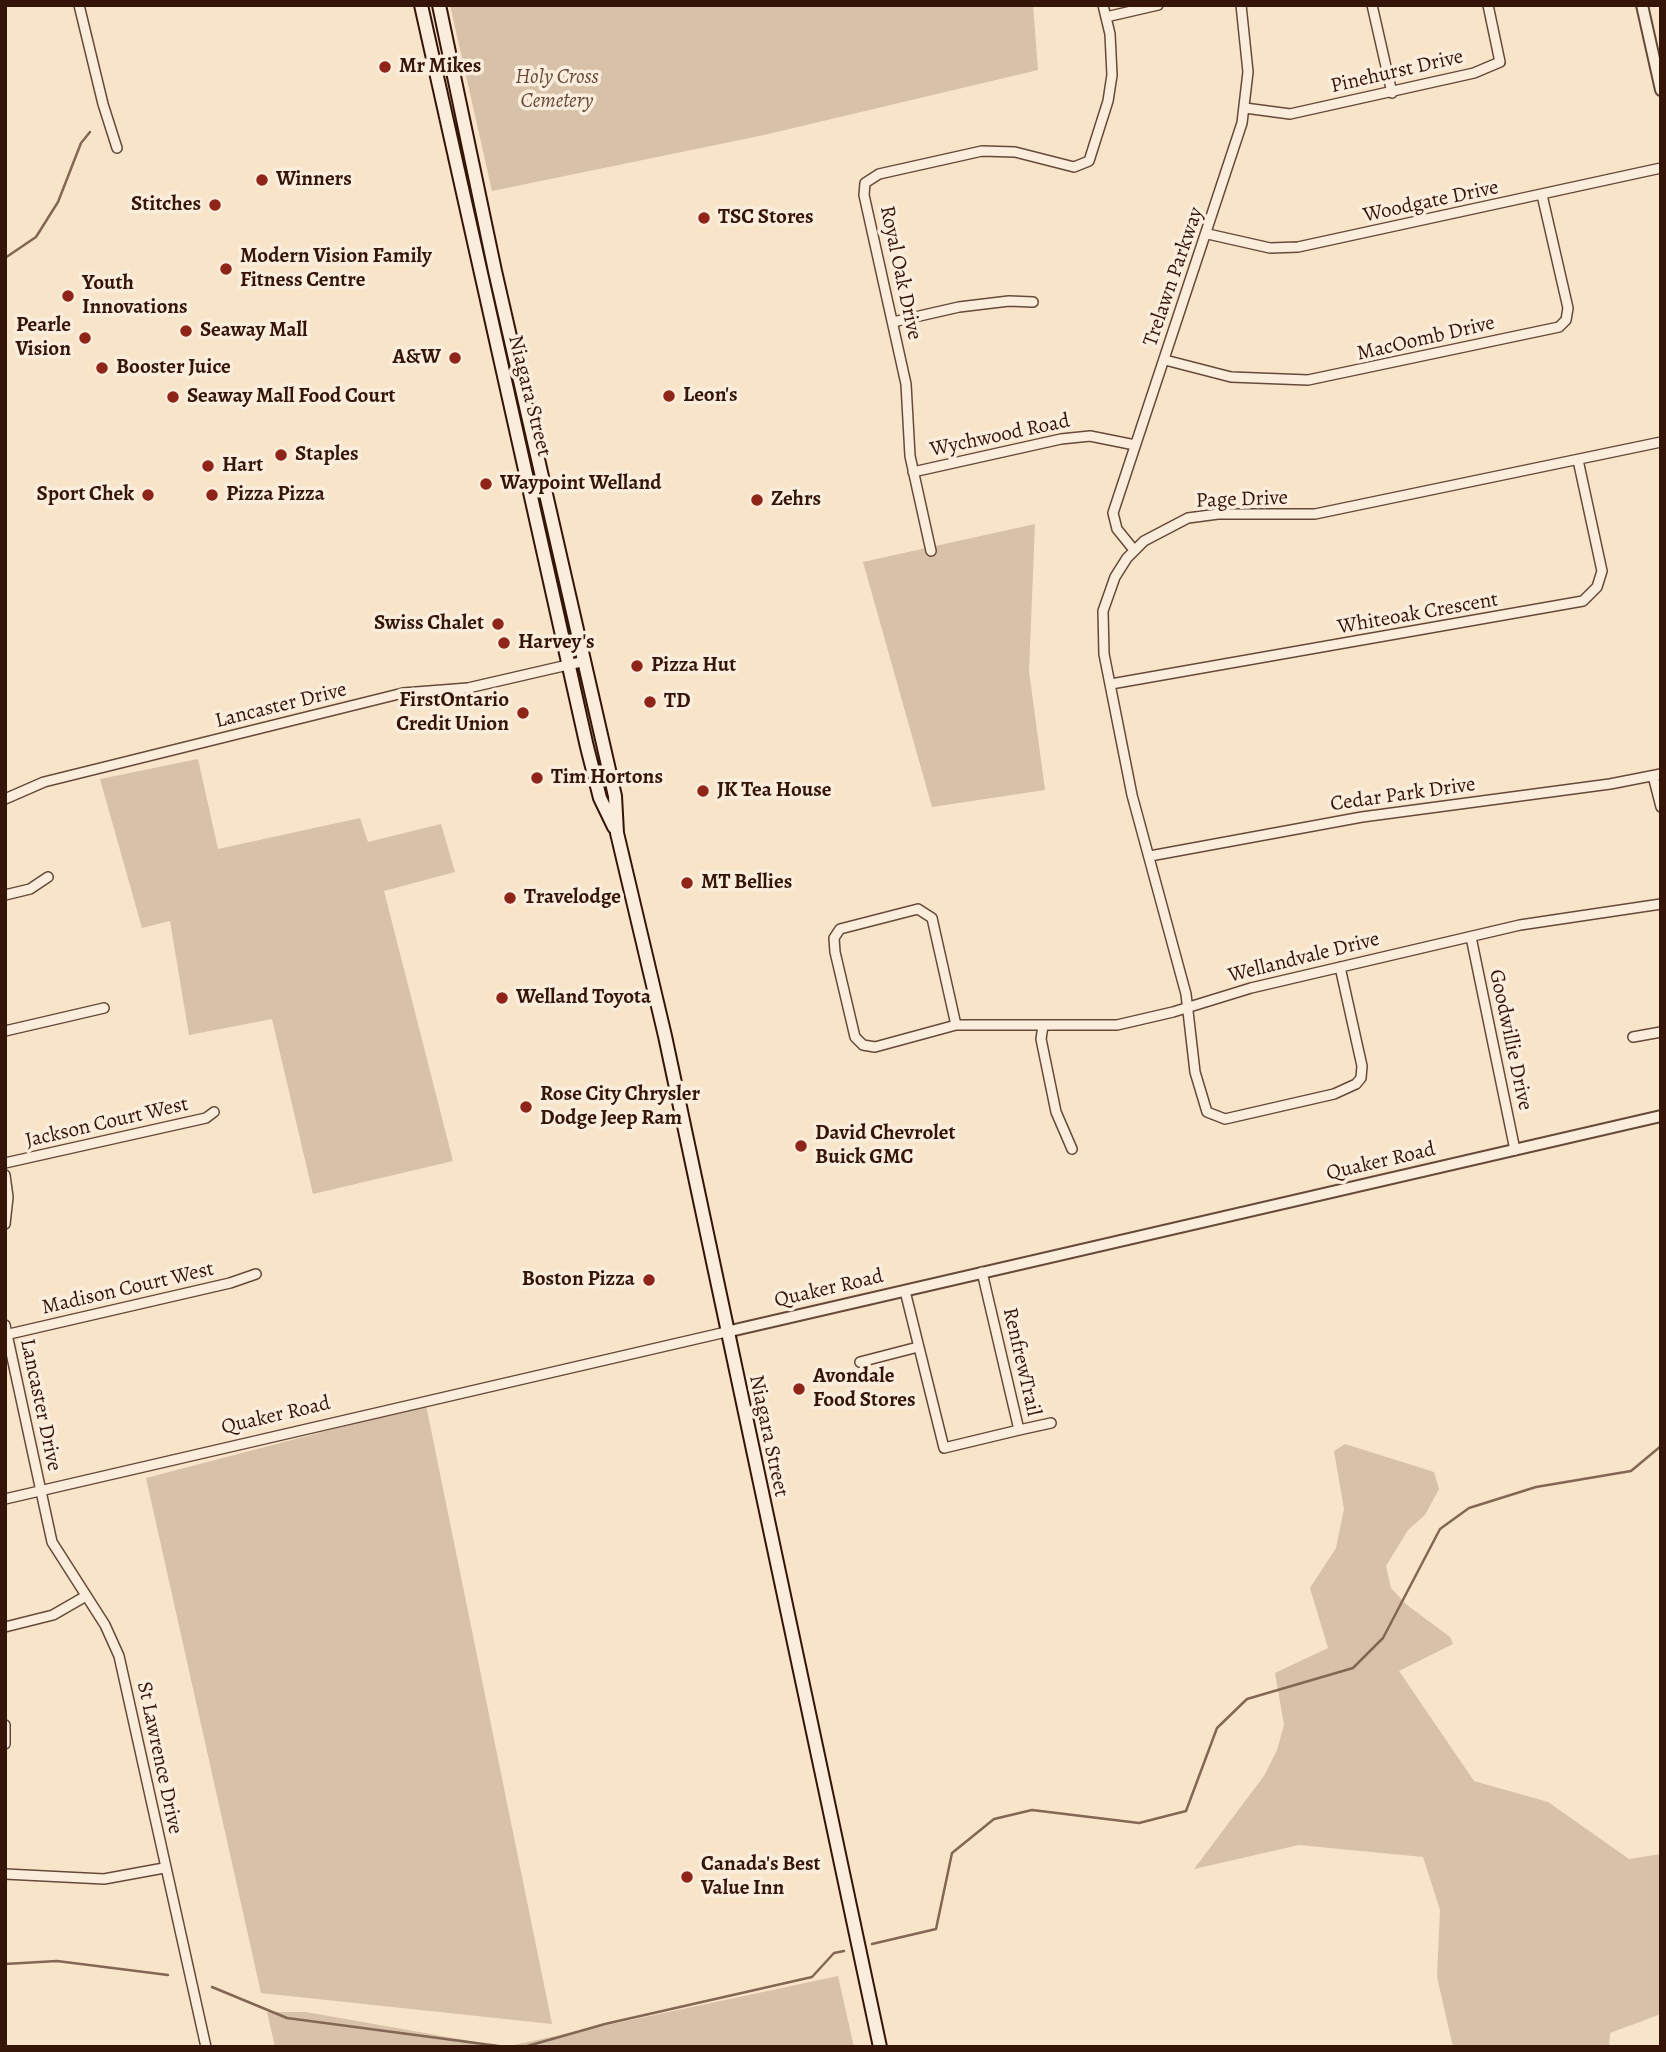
<!DOCTYPE html>
<style>
body{margin:0}
#map{position:relative;width:1666px;height:2052px;overflow:hidden;background:#f8e4c9;font-family:Alegreya,serif}
canvas{display:block}
.frame{position:absolute;inset:0;border:7px solid #361509;pointer-events:none}
</style>
<div id="map">
<canvas width="1666" height="2052"></canvas>
<div class="frame"></div>
</div>
<script>
const c = document.querySelector('canvas').getContext('2d');
c.lineJoin = 'round';
function fill(path, color) { c.fillStyle = color; c.fill(path, 'evenodd'); }
const toPath = rows => new Path2D(rows.map(r => 'M' + r).join(''));
function trace(path, color, width, dash) { c.strokeStyle = color; c.lineWidth = width; c.lineCap = dash ? 'butt' : 'round'; c.setLineDash(dash || []); c.stroke(path); }
function label(font, color, halo, rows, align = 'center') {
  c.font = font + ' Alegreya,serif'; c.lineWidth = 7; c.setLineDash([]); c.textBaseline = 'middle'; c.strokeStyle = halo; c.fillStyle = color; for (const [text, x, y, turn = 0] of rows) {
    c.save(); c.translate(x, y); c.rotate((+turn || 0) * Math.PI / 180); c.textAlign = isNaN(turn) ? turn : align; if (halo) c.strokeText(text, 0, 0); c.fillText(text, 0, 0); c.restore();
  }
}
fill(toPath([
 [450,5,1033,5,1038,70,764,135,492,191],
 [1035,524,1029,671,1045,790,932,807,863,562],
 [198,759,218,849,360,818,368,842,441,824,455,872,384,891,453,1161,313,1194,272,1019,189,1035,170,921,142,928,100,779],
 [426,1405,552,2024,261,1993,146,1478],
 [1345,1444,1434,1472,1439,1489,1425,1515,1408,1530,1386,1566,1391,1588,1407,1605,1450,1637,1453,1644,1399,1671,1474,1781,1548,1802,1629,1859,1661,1854,1661,2014,1610,2033,1609,2047,1453,2047,1437,1977,1440,1910,1423,1857,1299,1845,1194,1869,1264,1776,1277,1750,1284,1725,1275,1673,1328,1648,1310,1588,1336,1548,1344,1509,1334,1451],
 [838,1976,854,2047,275,2047,267,2012,306,2012,504,2047]
]), '#d7c1a8');
trace(toPath([
 [5,258,36,237,58,202,81,143,90,132],
 [872,1944,936,1929,952,1853,994,1819,1032,1810,1139,1823,1186,1811,1217,1728,1247,1699,1353,1668,1383,1638,1440,1529,1469,1508,1536,1487,1631,1471,1661,1446],
 [5,1964,57,1961,168,1975],
 [212,1987,287,2018,506,2047],
 [524,2047,605,2024,812,1977,834,1953,844,1951]
]), '#836755', 2.5);
const minor = toPath([
 [79,5,103,104,117,148],
 [1372,5,1392,93],
 [1106,17,1158,5],
 [1245,108,1290,114,1474,73,1500,62,1488,5],
 [1208,234,1270,248,1298,247,1661,168],
 [893,322,959,307,1009,301,1033,302],
 [1165,360,1231,377,1308,380,1559,327,1566,320,1568,308,1542,195],
 [913,472,1061,439,1090,436,1135,445],
 [1134,550,1117,529,1113,513,1242,123,1248,72,1241,5],
 [931,551,910,456,906,384,864,195,865,183,879,174,982,151,1015,152,1074,167,1089,161,1108,101,1112,75,1110,34,1103,5],
 [1111,684,1583,601,1597,587,1602,571,1578,460],
 [1653,776,1661,807],
 [5,799,44,782,403,693,468,688,585,661],
 [1150,856,1362,817,1610,784,1661,774],
 [5,895,30,889,48,877],
 [1471,937,1515,1150],
 [1340,967,1362,1066,1361,1078,1356,1084,1334,1094,1225,1119,1207,1112,1195,1072,1186,994,1132,795,1104,654,1103,611,1115,577,1127,558,1144,541,1188,518,1218,514,1315,514,1661,442],
 [956,1025,932,918,918,909,840,929,834,938,835,952,855,1037,863,1045,875,1047,956,1025,1117,1025,1173,1012,1251,988,1520,925,1661,904],
 [1043,1026,1041,1039,1056,1112,1072,1149],
 [5,1031,104,1008],
 [1633,1037,1661,1032],
 [5,1163,206,1118,214,1112],
 [5,1175,8,1197,5,1224],
 [905,1291,944,1448,1019,1430,982,1272],
 [5,1325,52,1542,105,1625,119,1656,206,2047],
 [5,1335,230,1283,256,1274],
 [860,1362,918,1347],
 [1019,1430,1051,1423],
 [5,1499,726,1332],
 [5,1627,53,1615,86,1596],
 [5,1725,5,1744],
 [5,1874,104,1879,164,1868]
]);
const tertiary = toPath([
 [1642,5,1661,90],
 [726,1332,1661,1116]
]);
const secondary = toPath([
 [421,5,587,747,600,798,614,827],
 [439,5,495,271,615,796,617,833,665,1036,880,2047]
]);
trace(minor, '#664939', 12);
trace(tertiary, '#664939', 14);
trace(secondary, '#361509', 16);
trace(minor, '#faeddc', 9);
trace(tertiary, '#faeddc', 10);
trace(secondary, '#faeddc', 12);
for (const [x, y, r, color] of [
 [385,67,7,"#8f2418"],
 [262,180,7,"#8f2418"],
 [215,205,7,"#8f2418"],
 [704,218,7,"#8f2418"],
 [226,269,7,"#8f2418"],
 [68,296,7,"#8f2418"],
 [186,331,7,"#8f2418"],
 [85,338,7,"#8f2418"],
 [455,358,7,"#8f2418"],
 [102,368,7,"#8f2418"],
 [669,396,7,"#8f2418"],
 [173,397,7,"#8f2418"],
 [281,455,7,"#8f2418"],
 [208,466,7,"#8f2418"],
 [486,484,7,"#8f2418"],
 [148,495,7,"#8f2418"],
 [212,495,7,"#8f2418"],
 [757,500,7,"#8f2418"],
 [498,624,7,"#8f2418"],
 [504,643,7,"#8f2418"],
 [637,666,7,"#8f2418"],
 [650,702,7,"#8f2418"],
 [523,713,7,"#8f2418"],
 [537,778,7,"#8f2418"],
 [703,791,7,"#8f2418"],
 [687,883,7,"#8f2418"],
 [510,898,7,"#8f2418"],
 [502,998,7,"#8f2418"],
 [526,1107,7,"#8f2418"],
 [801,1146,7,"#8f2418"],
 [649,1280,7,"#8f2418"],
 [799,1389,7,"#8f2418"],
 [687,1877,7,"#8f2418"]
]) { const dot = new Path2D(); dot.arc(x, y, r, 0, 2 * Math.PI); c.fillStyle = color; c.fill(dot); trace(dot, '#faeddc', 2.5); }
label('bold 21px', '#361509', '#faeddc', [
 ["Mr Mikes",399,67],
 ["Winners",276,180],
 ["Stitches",201,205,"right"],
 ["TSC Stores",718,218],
 ["Modern Vision Family",240,257],
 ["Fitness Centre",240,281],
 ["Youth",82,284],
 ["Innovations",82,308],
 ["Pearle",71,326,"right"],
 ["Vision",71,350,"right"],
 ["Seaway Mall",200,331],
 ["A&W",441,358,"right"],
 ["Booster Juice",116,368],
 ["Leon's",683,396],
 ["Seaway Mall Food Court",187,397],
 ["Staples",295,455],
 ["Hart",222,466],
 ["Waypoint Welland",500,484],
 ["Sport Chek",134,495,"right"],
 ["Pizza Pizza",226,495],
 ["Zehrs",771,500],
 ["Swiss Chalet",484,624,"right"],
 ["Harvey's",518,643],
 ["Pizza Hut",651,666],
 ["FirstOntario",509,701,"right"],
 ["Credit Union",509,725,"right"],
 ["TD",664,702],
 ["Tim Hortons",551,778],
 ["JK Tea House",717,791],
 ["MT Bellies",701,883],
 ["Travelodge",524,898],
 ["Welland Toyota",516,998],
 ["Rose City Chrysler",540,1095],
 ["Dodge Jeep Ram",540,1119],
 ["David Chevrolet",815,1134],
 ["Buick GMC",815,1158],
 ["Boston Pizza",635,1280,"right"],
 ["Avondale",813,1377],
 ["Food Stores",813,1401],
 ["Canada's Best",701,1865],
 ["Value Inn",701,1889]
], 'left');
label('21px', '#361509', '#faeddc', [
 ["Pinehurst Drive",1397,72,-13],
 ["Woodgate Drive",1431,202,-12],
 ["Royal Oak Drive",900,273,78],
 ["Trelawn Parkway",1174,277,-71],
 ["MacOomb Drive",1426,339,-13],
 ["Niagara Street",529,396,76],
 ["Wychwood Road",1000,436,-12],
 ["Page Drive",1242,500,-2],
 ["Whiteoak Crescent",1418,614,-10],
 ["Lancaster Drive",281,706,-14],
 ["Cedar Park Drive",1403,795,-8],
 ["Wellandvale Drive",1304,958,-14],
 ["Goodwillie Drive",1510,1040,78],
 ["Jackson Court West",107,1123,-13],
 ["Quaker Road",1381,1162,-13],
 ["Madison Court West",128,1289,-13],
 ["Quaker Road",829,1289,-13],
 ["RenfrewTrail",1021,1362,77],
 ["Lancaster Drive",40,1405,78],
 ["Quaker Road",276,1416,-13],
 ["Niagara Street",768,1436,78],
 ["St Lawrence Drive",159,1758,78]
]);
label('italic 21px', '#664939', '#faeddc', [
 ["Holy Cross",557,78],
 ["Cemetery",557,102]
]);
</script>
